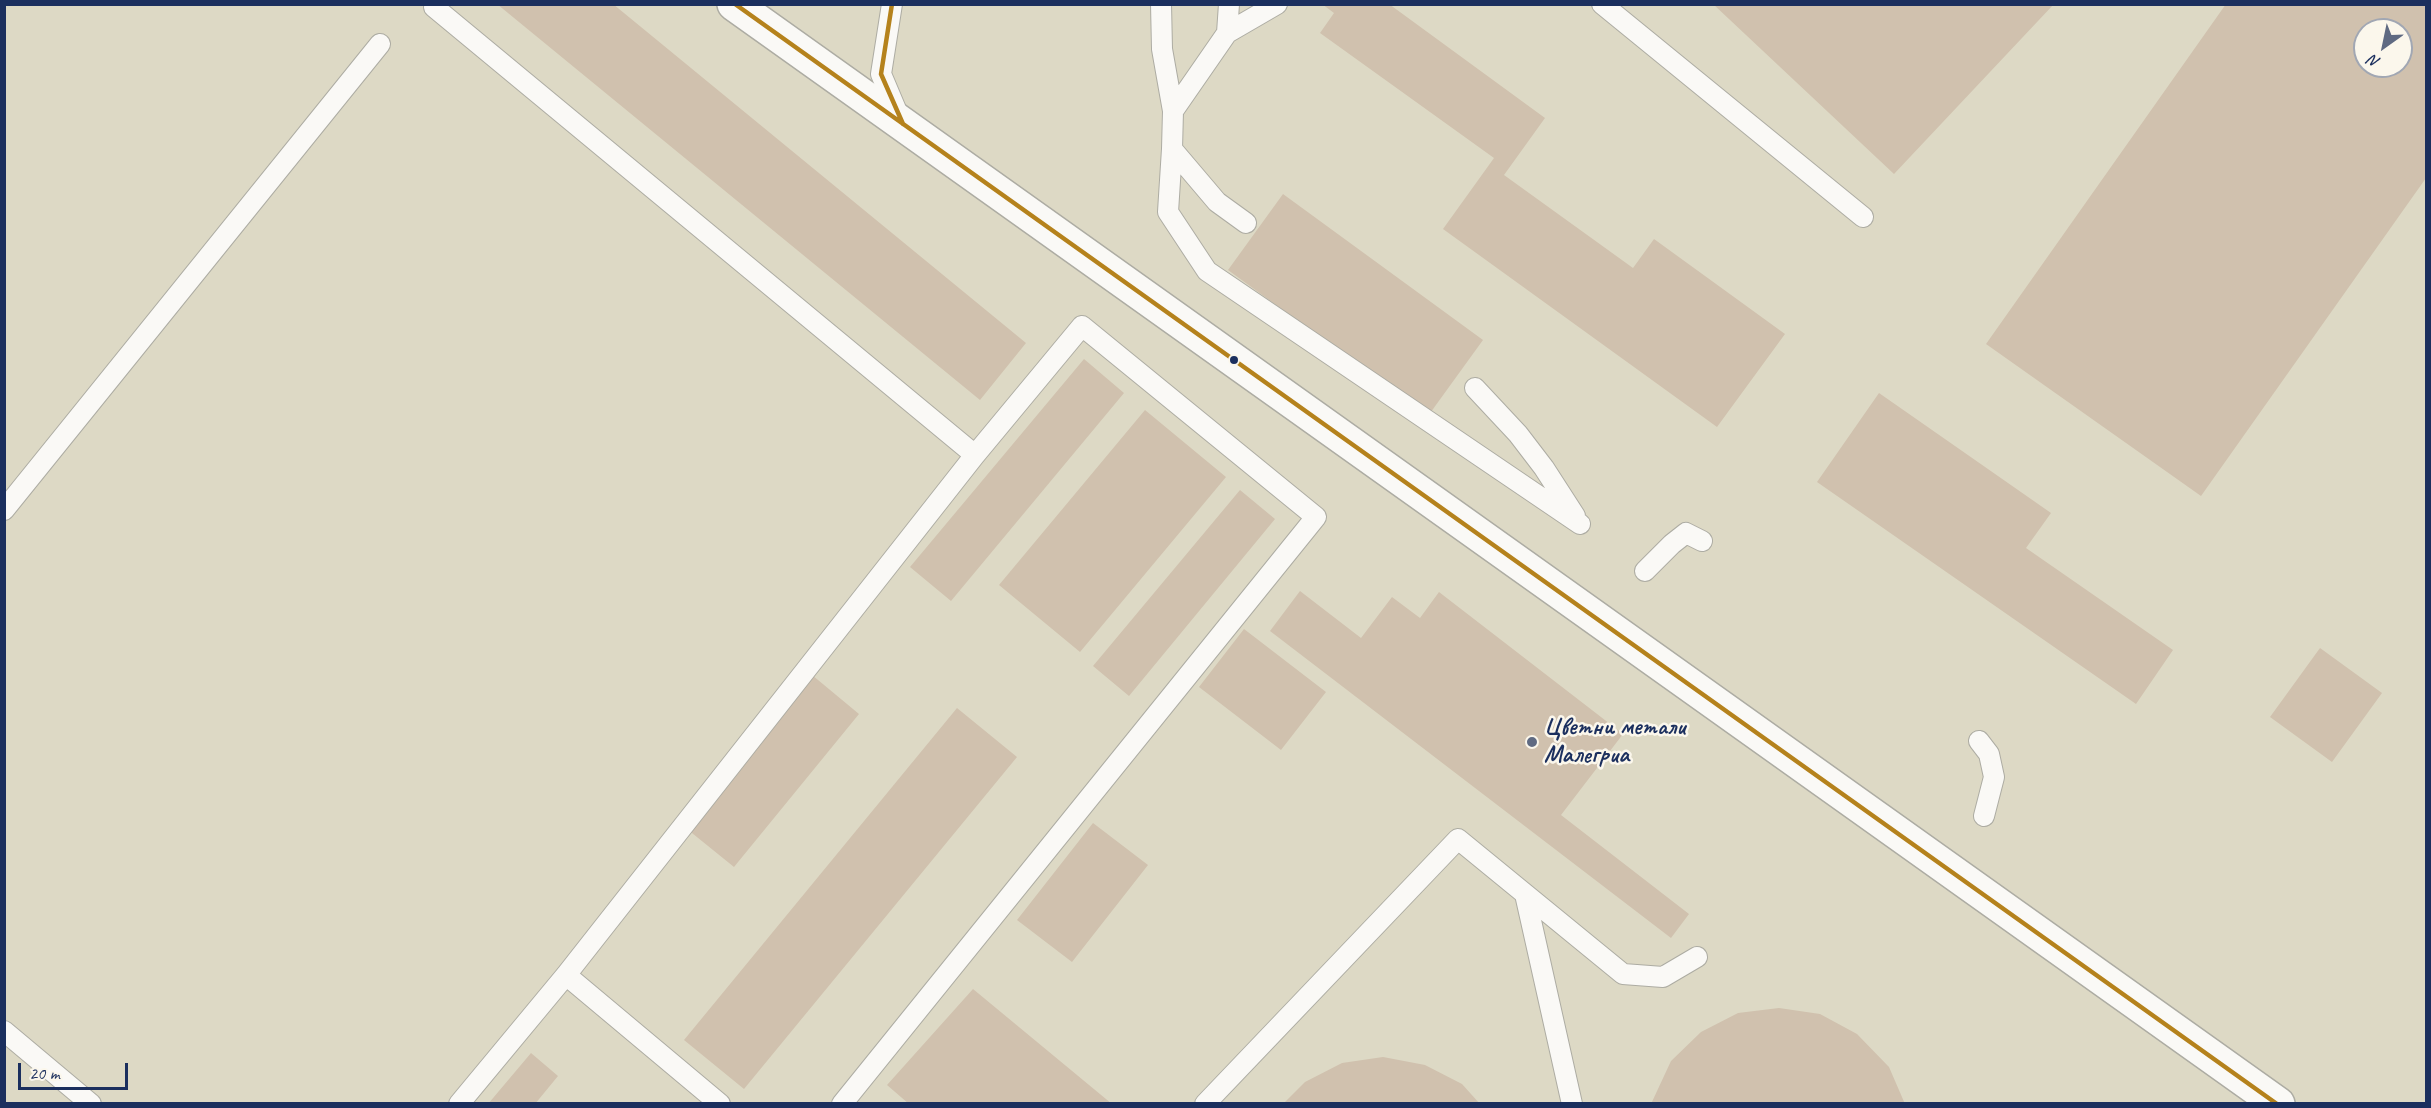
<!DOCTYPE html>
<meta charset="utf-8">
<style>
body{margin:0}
#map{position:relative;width:2431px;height:1108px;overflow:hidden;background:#ddd9c5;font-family:Caveat,sans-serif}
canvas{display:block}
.frame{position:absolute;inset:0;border:6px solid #1b2f5e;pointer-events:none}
.north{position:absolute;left:2353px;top:18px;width:60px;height:60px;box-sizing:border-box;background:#fbf7ec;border:2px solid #a1a7b3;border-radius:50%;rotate:213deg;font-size:16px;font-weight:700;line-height:24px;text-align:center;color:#1b2f5e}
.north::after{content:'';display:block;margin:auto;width:21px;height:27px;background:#5f6a82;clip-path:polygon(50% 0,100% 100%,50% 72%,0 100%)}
.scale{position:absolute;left:18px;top:1063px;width:110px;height:27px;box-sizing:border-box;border:3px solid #1b2f5e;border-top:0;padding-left:8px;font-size:18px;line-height:21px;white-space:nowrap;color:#1b2f5e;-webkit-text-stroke:4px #fbf7ec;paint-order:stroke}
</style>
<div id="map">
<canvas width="2431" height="1108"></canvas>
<div class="frame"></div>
<div class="north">N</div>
<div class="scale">20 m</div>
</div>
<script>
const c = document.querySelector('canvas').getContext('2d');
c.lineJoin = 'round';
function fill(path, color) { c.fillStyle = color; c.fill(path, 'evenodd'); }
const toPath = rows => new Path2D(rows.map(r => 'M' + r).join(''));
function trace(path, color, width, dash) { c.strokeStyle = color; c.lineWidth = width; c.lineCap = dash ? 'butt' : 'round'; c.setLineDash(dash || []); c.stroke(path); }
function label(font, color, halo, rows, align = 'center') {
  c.font = font + ' Caveat,sans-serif'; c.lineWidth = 5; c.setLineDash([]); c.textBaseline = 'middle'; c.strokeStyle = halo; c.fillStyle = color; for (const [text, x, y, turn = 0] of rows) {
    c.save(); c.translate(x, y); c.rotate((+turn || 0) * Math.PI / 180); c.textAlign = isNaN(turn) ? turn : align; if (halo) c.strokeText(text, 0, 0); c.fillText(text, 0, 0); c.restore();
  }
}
fill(toPath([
 [497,4,613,4,1026,343,980,400],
 [1322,4,1389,4,1545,118,1504,175,1633,268,1654,239,1785,334,1717,427,1443,229,1494,158,1320,33,1334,13],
 [1713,4,2054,4,1894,174],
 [2226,4,2426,4,2426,178,2201,496,1986,344],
 [2365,30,2401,30,2401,66,2365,66],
 [1283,194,1483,340,1428,416,1228,270],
 [1084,359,1124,393,951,601,910,567],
 [1879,393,2051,513,2026,548,2173,650,2136,704,1817,482],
 [1145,410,1226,477,1080,652,999,585],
 [1240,490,1275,519,1129,696,1093,666],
 [1300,591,1361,638,1392,597,1420,618,1439,592,1623,734,1561,815,1689,914,1671,938,1270,631],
 [1244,629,1326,692,1281,750,1199,687],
 [2320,648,2382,693,2332,762,2270,717],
 [812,675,859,714,734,867,687,829],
 [957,708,1017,757,744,1089,684,1040],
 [1093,823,1148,865,1072,962,1017,920],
 [973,989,1112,1104,909,1104,887,1085],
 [1779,1008,1820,1014,1857,1034,1889,1067,1905,1104,1651,1104,1671,1061,1701,1032,1738,1013],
 [531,1053,558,1076,535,1104,488,1104],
 [1383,1057,1425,1065,1462,1084,1480,1104,1283,1104,1305,1082,1342,1063]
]), '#d0c1ae');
const lane = toPath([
 [892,4,881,74,900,119],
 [1161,4,1162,49,1173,111],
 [1602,4,1863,217],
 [434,7,975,455,566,975,459,1104],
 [1227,33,1229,4],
 [1172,149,1168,212,1207,271,1580,524],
 [1246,223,1217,202,1172,149,1173,111,1227,33,1277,4],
 [1475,388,1518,434,1544,468,1575,516],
 [4,510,380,44],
 [1645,571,1672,544,1686,533,1702,541],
 [1979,741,1989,754,1994,777,1984,816],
 [1525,894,1572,1104],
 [566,975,720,1104],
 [4,1031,91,1104],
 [842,1104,1316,517,1082,326,975,455],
 [1205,1104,1458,839,1623,974,1663,977,1697,957]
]);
const street = toPath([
 [734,4,2278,1104]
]);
trace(lane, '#adaca3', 22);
trace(street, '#adaca3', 36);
trace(lane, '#faf9f6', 20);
trace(street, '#faf9f6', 33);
trace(toPath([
 [735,4,2277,1104],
 [892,4,881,74,903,124]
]), '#b5821c', 4.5);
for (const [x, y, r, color] of [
 [1234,360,5,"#1b2f5e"],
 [1532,742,6,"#5f6a82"]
]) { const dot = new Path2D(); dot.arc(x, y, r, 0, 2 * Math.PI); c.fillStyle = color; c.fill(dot); trace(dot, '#fbf7ec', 2); }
label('bold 24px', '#1b2f5e', '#fbf7ec', [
 ["Цветни метали",1544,728],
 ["Малегриа",1544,756]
], 'left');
</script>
